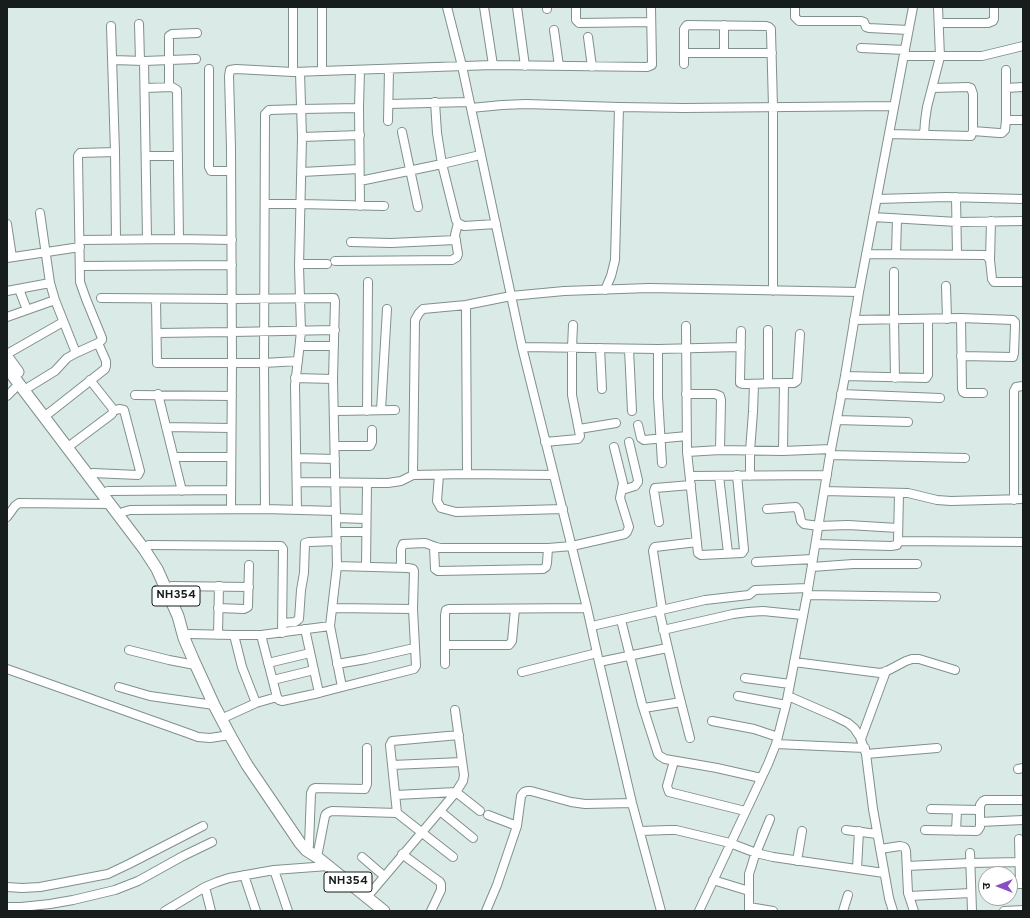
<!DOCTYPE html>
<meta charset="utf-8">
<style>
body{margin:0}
#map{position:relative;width:1030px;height:918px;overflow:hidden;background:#d9eae7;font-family:Overpass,"Noto Sans Devanagari",sans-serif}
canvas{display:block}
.frame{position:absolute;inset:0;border:8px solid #171d1c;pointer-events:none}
.north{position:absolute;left:978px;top:866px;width:40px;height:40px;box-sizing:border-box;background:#fff;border:1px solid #a2a5a4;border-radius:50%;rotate:270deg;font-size:11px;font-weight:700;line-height:16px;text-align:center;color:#171d1c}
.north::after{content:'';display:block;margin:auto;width:14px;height:18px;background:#8b4dc3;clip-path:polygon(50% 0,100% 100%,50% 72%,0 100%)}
</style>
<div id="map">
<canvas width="1030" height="918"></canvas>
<div class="frame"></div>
<div class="north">उ</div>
</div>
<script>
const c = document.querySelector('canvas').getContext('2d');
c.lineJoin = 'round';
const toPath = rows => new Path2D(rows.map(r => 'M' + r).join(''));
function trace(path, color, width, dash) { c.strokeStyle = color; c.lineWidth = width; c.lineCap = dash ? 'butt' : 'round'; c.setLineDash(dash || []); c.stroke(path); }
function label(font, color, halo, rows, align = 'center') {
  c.font = font + ' Overpass,sans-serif'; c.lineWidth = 4; c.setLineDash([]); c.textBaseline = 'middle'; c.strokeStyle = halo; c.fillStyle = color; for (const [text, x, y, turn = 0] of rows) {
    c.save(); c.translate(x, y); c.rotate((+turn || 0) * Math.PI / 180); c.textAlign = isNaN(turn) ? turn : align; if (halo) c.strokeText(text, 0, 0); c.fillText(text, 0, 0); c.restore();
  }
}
const minor = toPath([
 [322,7,322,71],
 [447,7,462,66,522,347,587,608,599,662,632,803,661,911],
 [484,7,493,65],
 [517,7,525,66],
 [547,7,547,9],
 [576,7,576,20,579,23,651,22],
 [795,7,795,17,799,21,861,21,864,22,866,27,869,28,908,30],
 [939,23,988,23,993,21,994,19,994,7],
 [139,24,140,61],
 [111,26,115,152,116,239],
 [554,30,559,66],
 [588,37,592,67],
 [861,48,905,50],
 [684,53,772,53],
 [724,53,724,25],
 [904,56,982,56,1023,46],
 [113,60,144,61,196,59],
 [144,61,147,239],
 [684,64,684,29,687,25,766,26,769,27,771,29,771,32,773,107,773,291],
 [209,69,209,167,211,171,231,171],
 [293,72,293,7],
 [169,87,169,36,172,34,197,33],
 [145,88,172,87,177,90,179,239],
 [1006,88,1023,87],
 [435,102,437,133,442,164,456,220,458,223,464,226,496,224],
 [389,104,469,102],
 [471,108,502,105,526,104,619,107,684,108,894,106],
 [1006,120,1023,120],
 [388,121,389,69],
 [973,131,999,133,1002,133,1005,130,1006,120,1006,70],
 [402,132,418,207],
 [889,134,971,136,973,131,973,94,971,88,968,87,932,88],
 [924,135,925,121,927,107,940,57,938,7],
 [302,137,360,135],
 [146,156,178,156],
 [302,172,359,169],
 [360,181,442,164,480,155],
 [956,197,957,254],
 [877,199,946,197,1023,199],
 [265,204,301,204,384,206],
 [360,206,359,108,360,70],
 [40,213,50,283,55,300,76,353],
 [873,217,957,222,1023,221],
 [7,224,12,257],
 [80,240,179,239,232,240],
 [351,242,391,243,456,240],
 [866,254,985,255,987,256,990,260,992,279,994,282,1023,282],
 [896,254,897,219],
 [7,258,80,247],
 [990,260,991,221],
 [335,261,452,260,457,257,458,254,455,235,458,223],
 [300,264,327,264],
 [80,266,232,265],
 [894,272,894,319,895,378],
 [946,286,947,319],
 [19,289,27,310],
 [605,290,611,276,615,260,619,107],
 [7,291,50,283],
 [101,298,232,299,334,298,335,301,333,379,337,566,330,626,342,687],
 [156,299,157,363,264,363,298,361],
 [466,305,467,474],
 [7,317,55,300],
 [961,318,962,389,963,392,965,393,983,393],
 [854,320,961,318,1013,320,1015,322,1015,326,1014,353,1013,357,961,356],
 [686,326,687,452,698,553,701,555,742,553,744,550,737,475],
 [741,331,740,381,740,383,743,384,784,383],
 [157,333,232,332,335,330],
 [300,346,334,346],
 [522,347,658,349,741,347],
 [600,348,602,389],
 [629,349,632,411],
 [658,349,658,397,662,463],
 [7,354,63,322],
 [845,376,926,378,928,375,928,319],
 [295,378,333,379],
 [768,383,768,330],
 [29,387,55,371,67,358,76,353,98,343,102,340,102,338,86,299,80,282,78,156,80,153,115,152],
 [158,394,182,491],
 [686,394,715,394,720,396,721,400,720,450],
 [841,394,940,398],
 [135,395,232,396],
 [7,396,19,384],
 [381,410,387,309],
 [334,411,395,410],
 [367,411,368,282],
 [44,417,105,369,106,366,106,361,98,343],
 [837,420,908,422],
 [638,425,641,438,644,440,687,436],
 [166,427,231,428],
 [579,429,616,423],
 [545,442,578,439,580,436,572,395,572,348,573,325],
 [72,444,112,414,113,411,113,409,90,380],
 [335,446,370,446,372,442,372,430],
 [783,451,784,383,794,383,797,381,800,334],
 [687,452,720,450,783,451,831,449],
 [830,455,965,458],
 [174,457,231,457],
 [296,458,335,459],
 [93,473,138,475,140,471,124,410,119,409,113,411],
 [413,475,415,320,419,313,423,309,466,305,511,296,564,291,649,288,859,292],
 [439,475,437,501,441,508,456,512,563,509],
 [690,476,827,475],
 [719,476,728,553],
 [750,476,750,451,753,412,754,384],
 [297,482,388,483,401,481,413,475,467,474,554,475],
 [622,490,635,486,638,482,638,480,629,442],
 [108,491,231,490],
 [824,491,908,493,937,500,951,501,1023,499],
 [1014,500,1014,391,1016,387,1023,386],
 [231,509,232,362,231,148,229,76,230,70,236,69,293,72,493,65,647,67,652,65,652,63,651,7],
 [265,509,264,363,265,114,269,110,301,109,359,108],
 [767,509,796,507,799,511,801,521,804,524,819,526,848,525,898,528],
 [297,510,295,385,299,351,301,331,299,266,302,137,300,72],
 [119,516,123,512,130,510,265,509,336,511],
 [7,517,15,506,19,503,110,504],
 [336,518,366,519],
 [659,522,654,491,655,488,691,485],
 [337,532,366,532],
 [898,541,1023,542],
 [816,544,891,546,897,545,898,541,899,493],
 [149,545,281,546,283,549,282,633],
 [434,547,435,569,438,571,543,569,546,567,547,563,548,548],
 [756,562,813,559],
 [366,566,367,483],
 [812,567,853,564,917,564],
 [401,568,401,549,403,544,425,543,436,547,440,548,548,548,572,546,625,534,627,532,629,527,620,498,623,483,614,447],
 [172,586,249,587],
 [807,595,936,597],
 [218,608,244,609,248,607,249,565],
 [332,608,413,609],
 [662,609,653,551,654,548,655,547,697,542],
 [659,610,677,687,690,738],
 [621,620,642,704,658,754,660,756,665,759,717,768,761,778],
 [282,623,295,622,299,619,301,590,304,573,305,543,309,542,337,541],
 [592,626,705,600,749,595,755,590,808,588],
 [305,629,319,693],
 [663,630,733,614,748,612,763,611,803,615],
 [189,634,234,635,261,635,330,626],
 [218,635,219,586],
 [234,635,242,667,256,703],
 [261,635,277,697,279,700,282,701,319,693,342,687,414,669,416,666,413,609,414,571,413,569,408,568,337,566],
 [445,645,509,645,512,641,515,609],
 [129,650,169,660,195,665],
 [599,662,667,648],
 [794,662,880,673,885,672,906,661,912,659,919,659,955,670],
 [268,663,310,653],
 [337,664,366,659,414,648],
 [445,664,445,615,446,610,449,609,587,608],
 [7,669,75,693,190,734,198,737,210,738,230,735],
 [522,672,597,653],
 [745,678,790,684],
 [273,680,314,670],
 [119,687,150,696,214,705],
 [738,696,786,705],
 [788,696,834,716,848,723,854,728,860,737,866,754,873,809,889,898,893,911],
 [644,708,681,702],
 [221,719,256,703,277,697],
 [712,721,754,729,778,737],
 [861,739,886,671],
 [776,744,865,748],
 [866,754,937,748],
 [674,761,667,786,669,792,745,811],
 [392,765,462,762],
 [1018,769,1023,768],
 [396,795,456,792,480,811],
 [931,809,980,810],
 [440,811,473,838],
 [397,813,390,745,392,741,459,735],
 [488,815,517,826],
 [980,822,1023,820],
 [846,830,877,834],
 [925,830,977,831,978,830,980,827,980,805,983,801,985,800,1023,800],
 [640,831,669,830,676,830,730,843,756,853,773,857,884,873],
 [956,831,957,810],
 [1019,839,1020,884],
 [309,845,311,793,313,789,315,788,365,789,367,784,367,748],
 [880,849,900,846,904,847,905,848,906,851,908,893,914,911],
 [970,853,972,911],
 [402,854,440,882,441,884,441,890,431,911],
 [317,857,325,816,326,814,329,812,332,811,397,813,453,857],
 [362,857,384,876],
 [797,861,802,831],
 [907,866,970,863,1020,862],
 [857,869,859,831],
 [274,870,288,911],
 [244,875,256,911],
 [713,880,749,891],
 [1010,884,1023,884],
 [7,887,22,888,40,887,108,874,129,864,203,826],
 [205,887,211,911],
 [909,896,971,893],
 [367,897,440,811,456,792,463,781,464,775,455,710],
 [7,907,21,907,50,904,73,900,115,890,138,881,183,856,212,842],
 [749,907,773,911],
 [165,911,205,887,217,882,229,878,274,870,328,866],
 [486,911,497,885,517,826,521,796,524,792,527,791,531,791,571,802,585,804,632,803],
 [699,911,768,764,776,744,786,705,807,595,830,455,845,376,859,292,913,7],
 [749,911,749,874,751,868,754,858,770,819],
 [843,911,848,895],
 [1004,911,1023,910]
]);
const highway = toPath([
 [7,357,18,372],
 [7,368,144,549,157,569,178,616,184,638,193,659,214,705,232,739,247,765,300,843,306,850,317,857,384,911]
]);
trace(minor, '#80908d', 10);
trace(highway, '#80908d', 13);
trace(minor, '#fff', 8);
trace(highway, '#fff', 11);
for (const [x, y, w] of [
 [176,596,48],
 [348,882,48]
]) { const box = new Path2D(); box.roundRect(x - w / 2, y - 10, w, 20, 3); c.fillStyle = '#fff'; c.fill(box); trace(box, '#171d1c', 1); }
label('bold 12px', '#171d1c', null, [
 ["NH354",176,596],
 ["NH354",348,882]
]);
</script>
